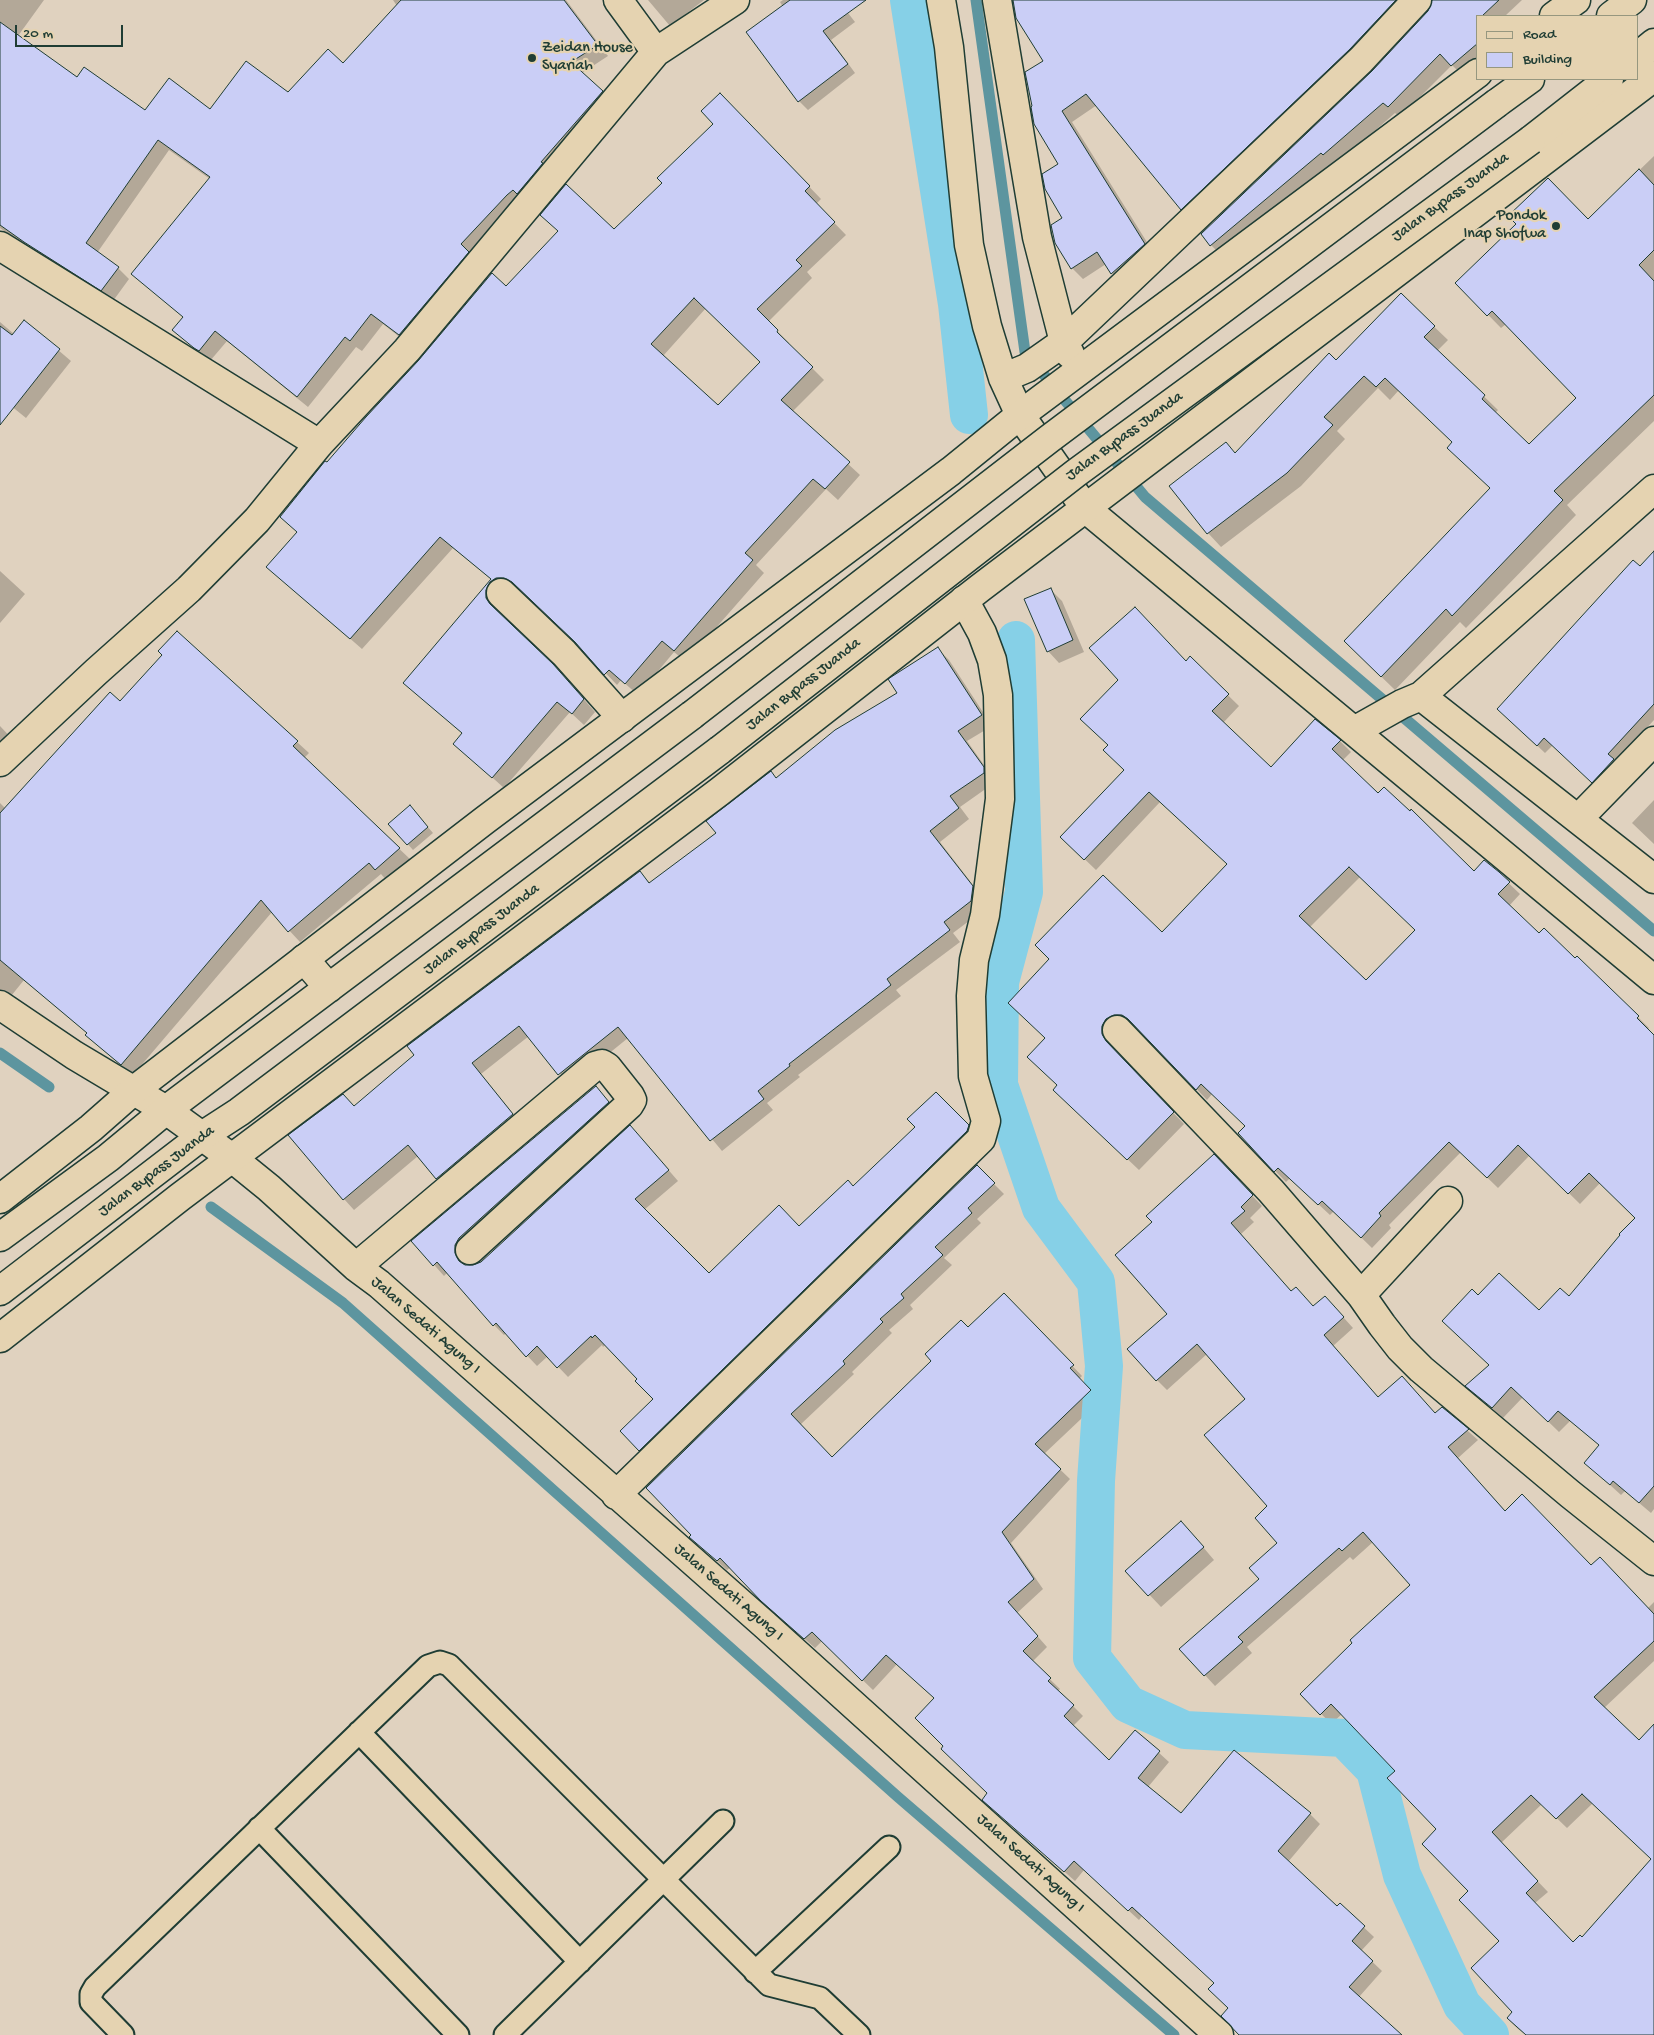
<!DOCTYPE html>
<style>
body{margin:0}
#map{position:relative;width:1654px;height:2035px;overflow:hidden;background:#e0d2bf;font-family:"Gochi Hand",sans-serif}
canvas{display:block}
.legend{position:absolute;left:1476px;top:15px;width:162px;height:65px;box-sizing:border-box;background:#e5d3b1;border:1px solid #96977f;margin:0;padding:6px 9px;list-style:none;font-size:15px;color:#1f3d34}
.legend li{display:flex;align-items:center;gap:10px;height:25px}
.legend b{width:25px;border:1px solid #96977f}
.scale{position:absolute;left:15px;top:25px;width:108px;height:22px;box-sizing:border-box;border:2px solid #1f3d34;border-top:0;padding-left:6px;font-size:15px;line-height:18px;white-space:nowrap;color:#1f3d34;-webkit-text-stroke:4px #e5d3b1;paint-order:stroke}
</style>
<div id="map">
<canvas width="1654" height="2035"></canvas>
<ul class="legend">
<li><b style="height:6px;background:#e5d3b1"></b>Road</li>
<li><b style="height:14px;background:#cacef6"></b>Building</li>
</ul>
<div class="scale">20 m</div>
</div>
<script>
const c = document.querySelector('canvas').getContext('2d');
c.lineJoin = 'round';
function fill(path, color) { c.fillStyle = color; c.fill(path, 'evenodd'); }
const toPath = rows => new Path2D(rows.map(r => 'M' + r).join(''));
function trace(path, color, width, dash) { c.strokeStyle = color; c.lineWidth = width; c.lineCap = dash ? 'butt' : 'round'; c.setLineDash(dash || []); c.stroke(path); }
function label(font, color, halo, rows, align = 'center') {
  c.font = font + ' "Gochi Hand",sans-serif'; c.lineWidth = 4.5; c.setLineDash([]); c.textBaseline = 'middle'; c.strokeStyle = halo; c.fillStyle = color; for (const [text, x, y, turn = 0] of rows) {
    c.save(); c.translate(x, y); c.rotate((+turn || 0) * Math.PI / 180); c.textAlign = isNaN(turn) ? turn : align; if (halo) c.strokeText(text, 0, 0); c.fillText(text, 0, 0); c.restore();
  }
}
fill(toPath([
 [0,0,44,0,18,36,78,78,146,111,211,110,288,93,343,64,397,6,393,0,566,0,608,56,582,73,613,103,411,346,383,324,362,351,356,347,308,407,227,341,210,361,206,359,174,330,184,318,133,274,210,179,169,150,97,253,118,268,129,279,113,301,21,243,0,228],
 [648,0,704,0,670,26],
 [783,0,838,0,855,22,831,40,855,73,808,110,799,101,748,33,783,7,780,2],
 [1014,0,1394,0,1406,12,1193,220,1097,105,1072,122,1155,255,1122,284,1112,273,1106,264,1083,279,1072,268,1064,218,1060,164,1045,62],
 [1435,0,1522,0,1505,16,1478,16,1478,63,1463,76,1452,65,1400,117,1395,113,1335,166,1332,163,1222,256,1211,245,1430,11],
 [732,106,821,199,816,204,846,235,807,272,812,278,768,322,789,343,788,344,824,380,792,412,860,475,838,500,826,489,756,565,764,573,686,662,674,652,638,695,621,680,617,685,579,645,525,593,517,589,508,590,497,602,498,611,501,616,564,677,595,712,584,725,570,712,504,788,455,744,463,734,405,682,492,580,453,548,362,649,268,567,298,533,281,517,327,464,507,288,614,230,664,183],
 [706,308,761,362,718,407,663,356],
 [1654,156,1654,421,1567,505,1576,515,1466,628,1460,622,1395,690,1359,655,1491,489,1453,442,1399,390,1390,400,1378,388,1337,431,1345,439,1301,486,1221,547,1208,533,1171,486,1236,454,1336,362,1401,295,1448,340,1437,351,1498,410,1495,413,1529,445,1578,398,1506,324,1501,328,1457,283,1588,220],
 [24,321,71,361,26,418,0,397,0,322,14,334],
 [1654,553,1654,720,1615,763,1600,790,1553,745,1545,753,1507,717],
 [0,571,25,594,0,623],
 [1050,589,1062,601,1084,652,1059,663,1048,651],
 [938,649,949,660,992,726,967,741,994,779,994,783,960,807,969,819,940,842,983,898,981,912,953,933,960,942,896,990,901,996,798,1075,800,1077,767,1103,773,1110,722,1151,628,1038,570,1085,529,1036,481,1074,523,1126,448,1189,418,1156,354,1210,344,1199,355,1107,640,873,651,884,717,833,771,773,777,779,898,694],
 [1190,658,1239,706,1223,723,1271,768,1340,741,1351,752,1343,760,1378,795,1474,872,1498,873,1520,894,1509,906,1539,935,1575,959,1577,957,1649,1028,1647,1030,1654,1037,1654,1509,1651,1513,1625,1491,1621,1495,1586,1463,1600,1446,1570,1421,1559,1432,1523,1397,1503,1418,1467,1386,1490,1366,1478,1297,1539,1312,1569,1298,1636,1218,1600,1183,1580,1204,1530,1155,1498,1188,1461,1152,1389,1225,1391,1228,1372,1248,1334,1211,1330,1215,1290,1178,1286,1182,1239,1134,1247,1127,1212,1094,1207,1100,1140,1029,1134,1026,1125,1025,1112,1038,1113,1046,1116,1053,1184,1124,1139,1170,1065,1100,1058,1086,1047,1038,1162,934,1229,864,1160,802,1096,870,1073,848,1126,770],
 [1360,877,1416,930,1366,982,1309,928],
 [120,703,297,742,309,753,304,758,411,860,387,881,381,874,300,942,272,912,133,1075,98,1046,87,1035,88,1034,24,980,7,1001,0,995,0,803,6,809],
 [0,726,15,742,0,757],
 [1654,800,1654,844,1632,823],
 [415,812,433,833,413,850,390,824],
 [596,1088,619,1112,465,1255,465,1266,473,1267,481,1263,640,1137,678,1181,644,1210,709,1275,799,1228,854,1188,917,1127,936,1093,978,1136,650,1460,640,1450,654,1399,639,1379,606,1344,603,1347,602,1345,568,1377,548,1356,537,1366,506,1333,504,1335,494,1325,448,1272,444,1276,413,1241],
 [1224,1166,1262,1206,1250,1218,1254,1222,1241,1234,1292,1292,1314,1307,1335,1308,1353,1328,1333,1346,1379,1398,1435,1414,1442,1408,1478,1440,1458,1458,1506,1512,1591,1567,1647,1609,1654,1602,1654,1661,1604,1708,1639,1742,1654,1726,1654,2035,1526,2035,1518,2029,1508,2019,1514,2012,1501,1941,1470,1892,1438,1829,1397,1771,1342,1714,1331,1724,1302,1694,1412,1585,1373,1542,1353,1560,1350,1557,1247,1647,1252,1653,1215,1686,1181,1649,1261,1580,1279,1543,1269,1506,1247,1399,1207,1354,1167,1390,1157,1380,1169,1314],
 [1593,1803,1652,1859,1583,1939,1574,1944,1535,1903,1548,1892,1501,1843,1542,1804,1567,1828],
 [977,1167,1004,1194,977,1219,981,1223,944,1258,952,1265,910,1305,913,1309,889,1330,892,1333,852,1372,854,1374,800,1425,832,1458,968,1329,1014,1305,1082,1376,1079,1379,1100,1401,1044,1454,1070,1479,1011,1543,1043,1589,1017,1613,1047,1647,1032,1662,1060,1689,1058,1691,1083,1716,1073,1726,1109,1762,1135,1731,1169,1762,1148,1787,1181,1815,1310,1814,1320,1824,1288,1862,1337,1908,1340,1905,1374,1937,1361,1951,1382,1971,1359,1997,1400,2035,1243,2035,1215,1983,1142,1916,1139,1920,1084,1870,1075,1881,993,1809,988,1793,945,1746,935,1699,897,1664,873,1690,822,1641,815,1648,773,1611,731,1567,727,1570,690,1537],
 [1192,1534,1214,1560,1161,1607,1127,1571]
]), '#0003');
trace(toPath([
 [976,0,1025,352,1145,497,1654,931],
 [0,1053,49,1087],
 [211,1207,343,1303,898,1797,1174,2035]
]), '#5d959f', 11);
trace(toPath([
 [909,0,957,304,969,415],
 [1016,640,1024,892,1000,982,999,1085,1041,1208,1096,1282,1104,1366,1096,1481,1092,1658,1128,1704,1185,1730,1344,1738,1375,1770,1402,1875,1462,2005,1490,2035]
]), '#86d0e7', 38);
const building = toPath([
 [401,0,564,0,598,45,571,62,603,91,541,162,543,163,517,194,513,190,507,195,461,244,469,252,399,335,371,314,350,341,345,337,297,397,215,331,199,351,194,348,172,330,183,317,131,274,210,177,158,140,86,243,119,267,101,291,24,242,0,225,0,22,77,77,84,67,145,110,169,78,210,109,246,61,288,92,328,49,343,63,401,0],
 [790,0,866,0,823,31,848,64,798,102,746,32,790,0],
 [1013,0,1396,0,1350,49,1181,210,1086,94,1062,111,1145,244,1111,274,1097,252,1071,269,1055,243,1051,225,1062,218,1045,189,1042,174,1058,164,1034,124,1031,107,1032,106,1025,72,1043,61,1016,18,1013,0],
 [1432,0,1499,0,1482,16,1478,16,1478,43,1451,66,1440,54,1388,107,1383,103,1323,155,1321,153,1210,246,1201,234,1372,71,1428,11,1432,0],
 [720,93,810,186,805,191,835,222,796,260,802,266,757,309,778,330,777,332,813,367,781,400,850,462,825,489,813,479,745,553,753,560,674,651,662,641,625,684,609,670,604,675,575,642,512,582,504,578,496,578,490,582,486,590,486,598,490,604,553,664,584,699,572,714,557,702,492,778,453,744,462,733,403,683,491,579,440,537,350,639,266,567,297,532,280,517,325,461,327,462,366,417,418,361,492,273,506,286,558,231,540,215,566,184,614,229,662,183,657,178,713,124,701,111,720,93],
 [694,298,760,362,718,405,651,344,694,298],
 [1639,169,1654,185,1654,250,1639,265,1654,281,1654,395,1554,491,1563,500,1452,616,1446,609,1381,677,1344,641,1490,488,1447,448,1452,442,1385,378,1376,387,1364,376,1324,417,1333,425,1287,473,1207,534,1169,486,1226,442,1235,453,1329,353,1336,360,1401,293,1435,326,1424,337,1485,395,1482,399,1529,444,1576,398,1492,311,1487,316,1455,283,1516,224,1508,216,1548,178,1588,219,1639,169],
 [24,320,60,349,0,425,0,326,12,335,24,320],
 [1654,551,1654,704,1608,754,1614,759,1592,783,1544,738,1537,746,1497,709,1633,560,1640,566,1654,551],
 [1051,588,1073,640,1047,652,1024,599,1051,588],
 [1135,607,1186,661,1190,656,1229,694,1212,711,1271,767,1315,719,1341,740,1332,749,1378,793,1384,787,1410,811,1411,809,1474,871,1484,860,1499,872,1510,882,1498,894,1539,933,1544,928,1575,958,1577,956,1639,1016,1637,1018,1654,1035,1654,1486,1639,1503,1613,1481,1610,1485,1584,1463,1599,1445,1558,1411,1548,1422,1511,1387,1492,1408,1465,1386,1489,1365,1442,1321,1472,1289,1478,1295,1499,1273,1539,1310,1560,1288,1569,1296,1620,1235,1619,1234,1635,1218,1589,1173,1568,1194,1518,1145,1487,1178,1449,1142,1379,1213,1381,1216,1361,1238,1322,1201,1318,1205,1278,1168,1274,1172,1238,1133,1245,1126,1201,1084,1196,1090,1128,1019,1122,1015,1114,1015,1106,1019,1102,1026,1102,1034,1106,1041,1174,1112,1127,1160,1053,1090,1057,1085,1027,1057,1045,1038,1008,1003,1049,959,1035,945,1103,875,1162,932,1227,864,1149,792,1084,860,1060,837,1124,770,1103,750,1108,745,1080,719,1118,680,1089,648,1135,607],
 [1349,867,1415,930,1366,980,1299,916,1349,867],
 [177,631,298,741,293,746,400,848,375,870,369,863,288,932,261,900,121,1065,85,1035,87,1033,0,960,0,813,110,692,120,701,162,655,158,651,177,631],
 [938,647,982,715,958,731,984,767,984,773,950,796,959,808,930,831,973,886,971,901,944,922,950,930,887,979,891,985,789,1064,790,1066,758,1091,764,1099,710,1141,618,1027,558,1075,519,1026,472,1063,513,1114,436,1179,408,1145,343,1200,288,1135,343,1094,354,1106,414,1055,407,1046,640,871,649,883,716,833,706,821,771,771,776,778,835,730,897,693,888,679,938,647],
 [410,805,428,827,407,845,388,824,410,805],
 [596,1086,609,1102,459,1238,455,1245,455,1253,459,1261,465,1265,473,1265,481,1262,630,1125,669,1170,635,1199,709,1273,779,1205,799,1226,848,1180,853,1186,915,1127,907,1119,936,1092,969,1125,967,1131,639,1451,620,1431,653,1399,635,1381,637,1379,595,1335,592,1338,591,1336,557,1368,537,1346,526,1357,496,1323,493,1326,437,1262,433,1266,411,1241,596,1086],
 [1214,1154,1253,1195,1241,1207,1245,1211,1231,1223,1291,1291,1296,1287,1313,1306,1325,1296,1344,1317,1324,1335,1378,1397,1402,1376,1435,1413,1442,1407,1469,1429,1448,1447,1505,1511,1522,1494,1591,1565,1600,1557,1654,1614,1654,1641,1594,1697,1639,1740,1654,1724,1654,2035,1526,2035,1507,2018,1512,2012,1471,1968,1499,1941,1459,1900,1468,1891,1422,1844,1436,1829,1387,1778,1395,1771,1331,1704,1320,1715,1300,1694,1352,1643,1350,1640,1410,1585,1363,1532,1342,1551,1339,1548,1238,1637,1243,1642,1204,1676,1179,1649,1259,1579,1249,1568,1277,1543,1255,1518,1267,1506,1204,1435,1245,1399,1197,1344,1156,1381,1127,1349,1167,1314,1115,1255,1152,1222,1146,1216,1214,1154],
 [1582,1794,1651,1859,1582,1937,1580,1935,1573,1942,1526,1893,1538,1881,1492,1832,1531,1795,1556,1819,1582,1794],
 [977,1165,995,1183,968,1208,972,1213,935,1247,943,1255,901,1294,904,1298,880,1319,883,1322,843,1361,845,1364,791,1414,832,1457,931,1361,925,1354,961,1320,968,1327,1004,1293,1074,1365,1070,1368,1091,1390,1035,1444,1061,1469,1002,1532,1034,1579,1008,1602,1038,1636,1023,1651,1051,1678,1048,1681,1074,1705,1064,1716,1109,1760,1135,1730,1160,1751,1138,1778,1181,1813,1234,1750,1311,1813,1278,1851,1337,1906,1340,1903,1365,1926,1352,1941,1373,1961,1349,1987,1402,2035,1239,2035,1221,2016,1228,2008,1208,1989,1214,1983,1132,1907,1128,1911,1074,1861,1064,1872,982,1800,987,1793,941,1749,943,1746,915,1718,934,1698,886,1655,862,1681,812,1632,804,1639,761,1601,720,1558,717,1561,689,1537,691,1535,646,1488,977,1165],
 [1181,1521,1204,1547,1148,1596,1125,1571,1181,1521]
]);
fill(building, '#cacef6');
trace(building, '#1f3d34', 1);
const service = toPath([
 [359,1732,580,1962],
 [259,1828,458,2035],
 [755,1972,889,1847],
 [123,2035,91,2002,91,1994,95,1987,428,1666,440,1662,449,1665,769,1985,820,1998,859,2035],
 [505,2035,723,1821]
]);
const minor = toPath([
 [618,0,656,52],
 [941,0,949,47,969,245,987,326,1003,378,1020,415,1085,508,1654,980],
 [997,0,1037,237,1064,342,1070,354],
 [0,246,319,444],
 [1003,378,1027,368,1064,342,1361,60,1417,0],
 [501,593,564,653,622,718],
 [1421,696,1654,879],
 [1354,731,1402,704,1421,696,1654,489],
 [0,762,96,672,189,589,257,520,319,444,407,350,656,52,735,0],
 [1578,819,1654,741],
 [0,1005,74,1055,166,1110,232,1158,269,1188,356,1267,379,1284,765,1625,1219,2035],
 [1117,1030,1271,1191,1361,1295,1382,1325,1400,1348,1421,1369,1570,1494,1654,1561],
 [356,1267,595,1066,602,1064,607,1067,630,1096,632,1100,629,1105,470,1250],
 [1361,1295,1448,1201],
 [616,1495,981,1139,986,1121,973,1076,971,996,974,960,985,915,1000,799,998,695,992,660,982,633,964,600]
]);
const tertiary = toPath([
 [1554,16,1576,0],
 [0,1199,91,1128,133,1091,485,820,951,471,1020,415,1478,73],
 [0,1338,180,1197,719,792,980,588,1654,77]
]);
const trunk = toPath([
 [1611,16,1632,0],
 [1638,56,1654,43],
 [1638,62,1651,79],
 [1497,103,1530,79],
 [1531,140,1609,79],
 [304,959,329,988],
 [0,1237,108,1158,166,1110,692,715],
 [0,1291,202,1136,239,1112,720,750]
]);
trace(service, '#1f3d34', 25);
trace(minor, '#1f3d34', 31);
trace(tertiary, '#1f3d34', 31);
trace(trunk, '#1f3d34', 31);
trace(service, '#e5d3b1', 21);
trace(minor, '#e5d3b1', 28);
trace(tertiary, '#e5d3b1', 28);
trace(trunk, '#e5d3b1', 28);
const trunkBridge = toPath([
 [692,715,1049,439,1497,103],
 [720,750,1076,473,1531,140]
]);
trace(trunkBridge, '#1f3d34', 31, []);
trace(trunkBridge, '#e5d3b1', 28);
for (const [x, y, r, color] of [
 [532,58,5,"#1f3d34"],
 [1556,226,5,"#1f3d34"]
]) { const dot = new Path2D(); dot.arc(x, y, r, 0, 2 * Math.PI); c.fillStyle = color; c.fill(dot); trace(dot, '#e5d3b1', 2); }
label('16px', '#1f3d34', '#e5d3b1', [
 ["Zeidan House",542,49],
 ["Syariah",542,67],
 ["Pondok",1546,217,"right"],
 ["Inap Shofwa",1546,235,"right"]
], 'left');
label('16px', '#1f3d34', '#e5d3b1', [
 ["Jalan Bypass Juanda",1451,198,-36],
 ["Jalan Bypass Juanda",1125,437,-36],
 ["Jalan Bypass Juanda",804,685,-38],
 ["Jalan Bypass Juanda",482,930,-37],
 ["Jalan Bypass Juanda",157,1172,-37],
 ["Jalan Sedati Agung I",425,1326,41],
 ["Jalan Sedati Agung I",728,1593,41],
 ["Jalan Sedati Agung I",1030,1864,42]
]);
</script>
